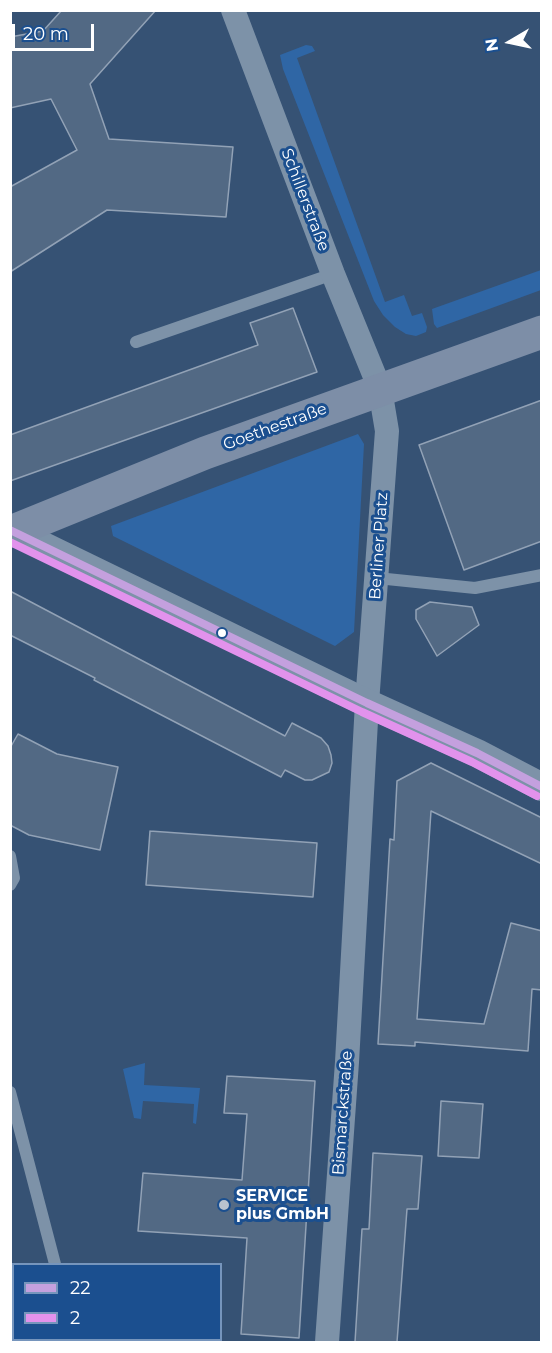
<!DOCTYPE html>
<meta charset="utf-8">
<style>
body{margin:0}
#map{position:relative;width:552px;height:1353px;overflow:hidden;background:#365274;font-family:Montserrat,sans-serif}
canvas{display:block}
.frame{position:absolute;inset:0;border:12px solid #fff;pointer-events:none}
.legend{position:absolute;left:12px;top:1263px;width:210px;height:78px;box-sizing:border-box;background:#1b4f8f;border:2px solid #7695bc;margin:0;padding:8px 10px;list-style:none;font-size:18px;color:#fff}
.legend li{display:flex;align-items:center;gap:12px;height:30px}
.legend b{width:30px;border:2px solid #7695bc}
.north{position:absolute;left:480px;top:12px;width:60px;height:60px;-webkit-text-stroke:4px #1b4f8f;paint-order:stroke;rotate:261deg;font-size:16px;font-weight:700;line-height:24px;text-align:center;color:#fff}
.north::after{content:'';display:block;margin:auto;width:21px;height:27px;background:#fff;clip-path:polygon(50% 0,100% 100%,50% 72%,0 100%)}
.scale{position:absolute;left:12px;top:24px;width:82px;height:27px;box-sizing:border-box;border:3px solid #fff;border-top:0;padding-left:8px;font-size:18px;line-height:21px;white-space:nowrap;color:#fff;-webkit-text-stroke:4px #1b4f8f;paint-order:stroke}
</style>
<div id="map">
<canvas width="552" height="1353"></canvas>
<div class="frame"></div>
<ul class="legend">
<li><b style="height:8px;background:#c4a0de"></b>22</li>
<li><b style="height:8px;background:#e292ec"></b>2</li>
</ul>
<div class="north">N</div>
<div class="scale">20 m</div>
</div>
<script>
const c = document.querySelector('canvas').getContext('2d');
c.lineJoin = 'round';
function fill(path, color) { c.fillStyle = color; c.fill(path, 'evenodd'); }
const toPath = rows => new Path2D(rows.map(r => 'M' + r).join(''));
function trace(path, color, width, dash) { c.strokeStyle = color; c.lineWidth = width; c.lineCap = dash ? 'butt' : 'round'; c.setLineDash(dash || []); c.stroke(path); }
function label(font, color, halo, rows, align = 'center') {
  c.font = font + ' Montserrat,sans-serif'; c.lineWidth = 6; c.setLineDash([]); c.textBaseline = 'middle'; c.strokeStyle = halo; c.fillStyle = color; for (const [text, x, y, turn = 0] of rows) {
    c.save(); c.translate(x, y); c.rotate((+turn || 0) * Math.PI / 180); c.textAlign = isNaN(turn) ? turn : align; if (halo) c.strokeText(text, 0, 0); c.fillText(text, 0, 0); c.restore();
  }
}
fill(toPath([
 [306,45,312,46,315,51,297,58,385,302,404,295,412,316,422,313,427,327,426,332,416,336,406,334,395,327,383,315,374,301,283,69,280,55],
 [541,270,541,290,437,328,434,324,432,309],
 [358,434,364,444,354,632,335,646,113,536,111,526],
 [145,1063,144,1085,200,1088,196,1124,193,1123,194,1104,143,1101,141,1119,134,1118,123,1069]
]), '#2f66a5');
const building = toPath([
 [62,10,156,10,90,84,109,139,233,147,226,217,107,210,10,272,10,187,77,150,51,99,10,108,10,37,43,31,62,10],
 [293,308,317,372,10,481,10,435,258,345,250,323,293,308],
 [542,400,542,541,464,570,419,445,542,400],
 [10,591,285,736,292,723,321,738,328,746,331,755,332,763,329,772,312,780,305,780,285,770,281,777,94,680,95,678,10,635,10,591],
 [430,602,472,607,479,625,437,656,416,619,416,610,430,602],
 [18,734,57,754,118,767,100,850,29,835,10,825,10,748,18,734],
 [431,763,542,818,542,864,431,811,417,1019,484,1024,511,923,542,931,542,990,532,989,528,1051,415,1042,415,1046,378,1044,390,839,394,840,397,781,431,763],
 [150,831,317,843,313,897,146,885,150,831],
 [227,1076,315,1081,299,1338,241,1334,247,1238,138,1231,143,1173,242,1180,247,1114,224,1113,227,1076],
 [441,1101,483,1104,479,1158,438,1156,441,1101],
 [373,1153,422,1156,418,1209,407,1209,397,1342,355,1342,362,1229,369,1229,373,1153]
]);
fill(building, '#526984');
trace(building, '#92a2b6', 1.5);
trace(toPath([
 [136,342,333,274],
 [377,578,475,588,542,575],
 [10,856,14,878,10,885],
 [10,1092,55,1264],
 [74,1340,75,1342]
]), '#7d92a8', 12);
trace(toPath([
 [233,10,333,274,380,389,387,431,367,703,347,1062,327,1342]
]), '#7d92a8', 24);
trace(toPath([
 [13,531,367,703,477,753,542,787]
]), '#7d92a8', 28);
trace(toPath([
 [10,530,13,531,205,453,542,332]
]), '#7d8ea7', 33);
trace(toPath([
 [10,530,367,703,477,753,542,787]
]), '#c4a0de', 8);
trace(toPath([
 [10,542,362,712,472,762,537,796]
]), '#e292ec', 8);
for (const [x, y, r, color] of [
 [222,633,5,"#fff"],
 [224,1205,6,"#b9c2ce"]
]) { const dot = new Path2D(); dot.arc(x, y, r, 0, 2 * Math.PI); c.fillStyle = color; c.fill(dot); trace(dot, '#1b4f8f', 2); }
label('16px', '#fff', '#1b4f8f', [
 ["Schillerstraße",305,200,69],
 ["Goethestraße",275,427,-20],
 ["Berliner Platz",379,546,-86],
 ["Bismarckstraße",343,1113,-86]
]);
label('bold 16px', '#fff', '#1b4f8f', [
 ["SERVICE",236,1196],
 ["plus GmbH",236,1214]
], 'left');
</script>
